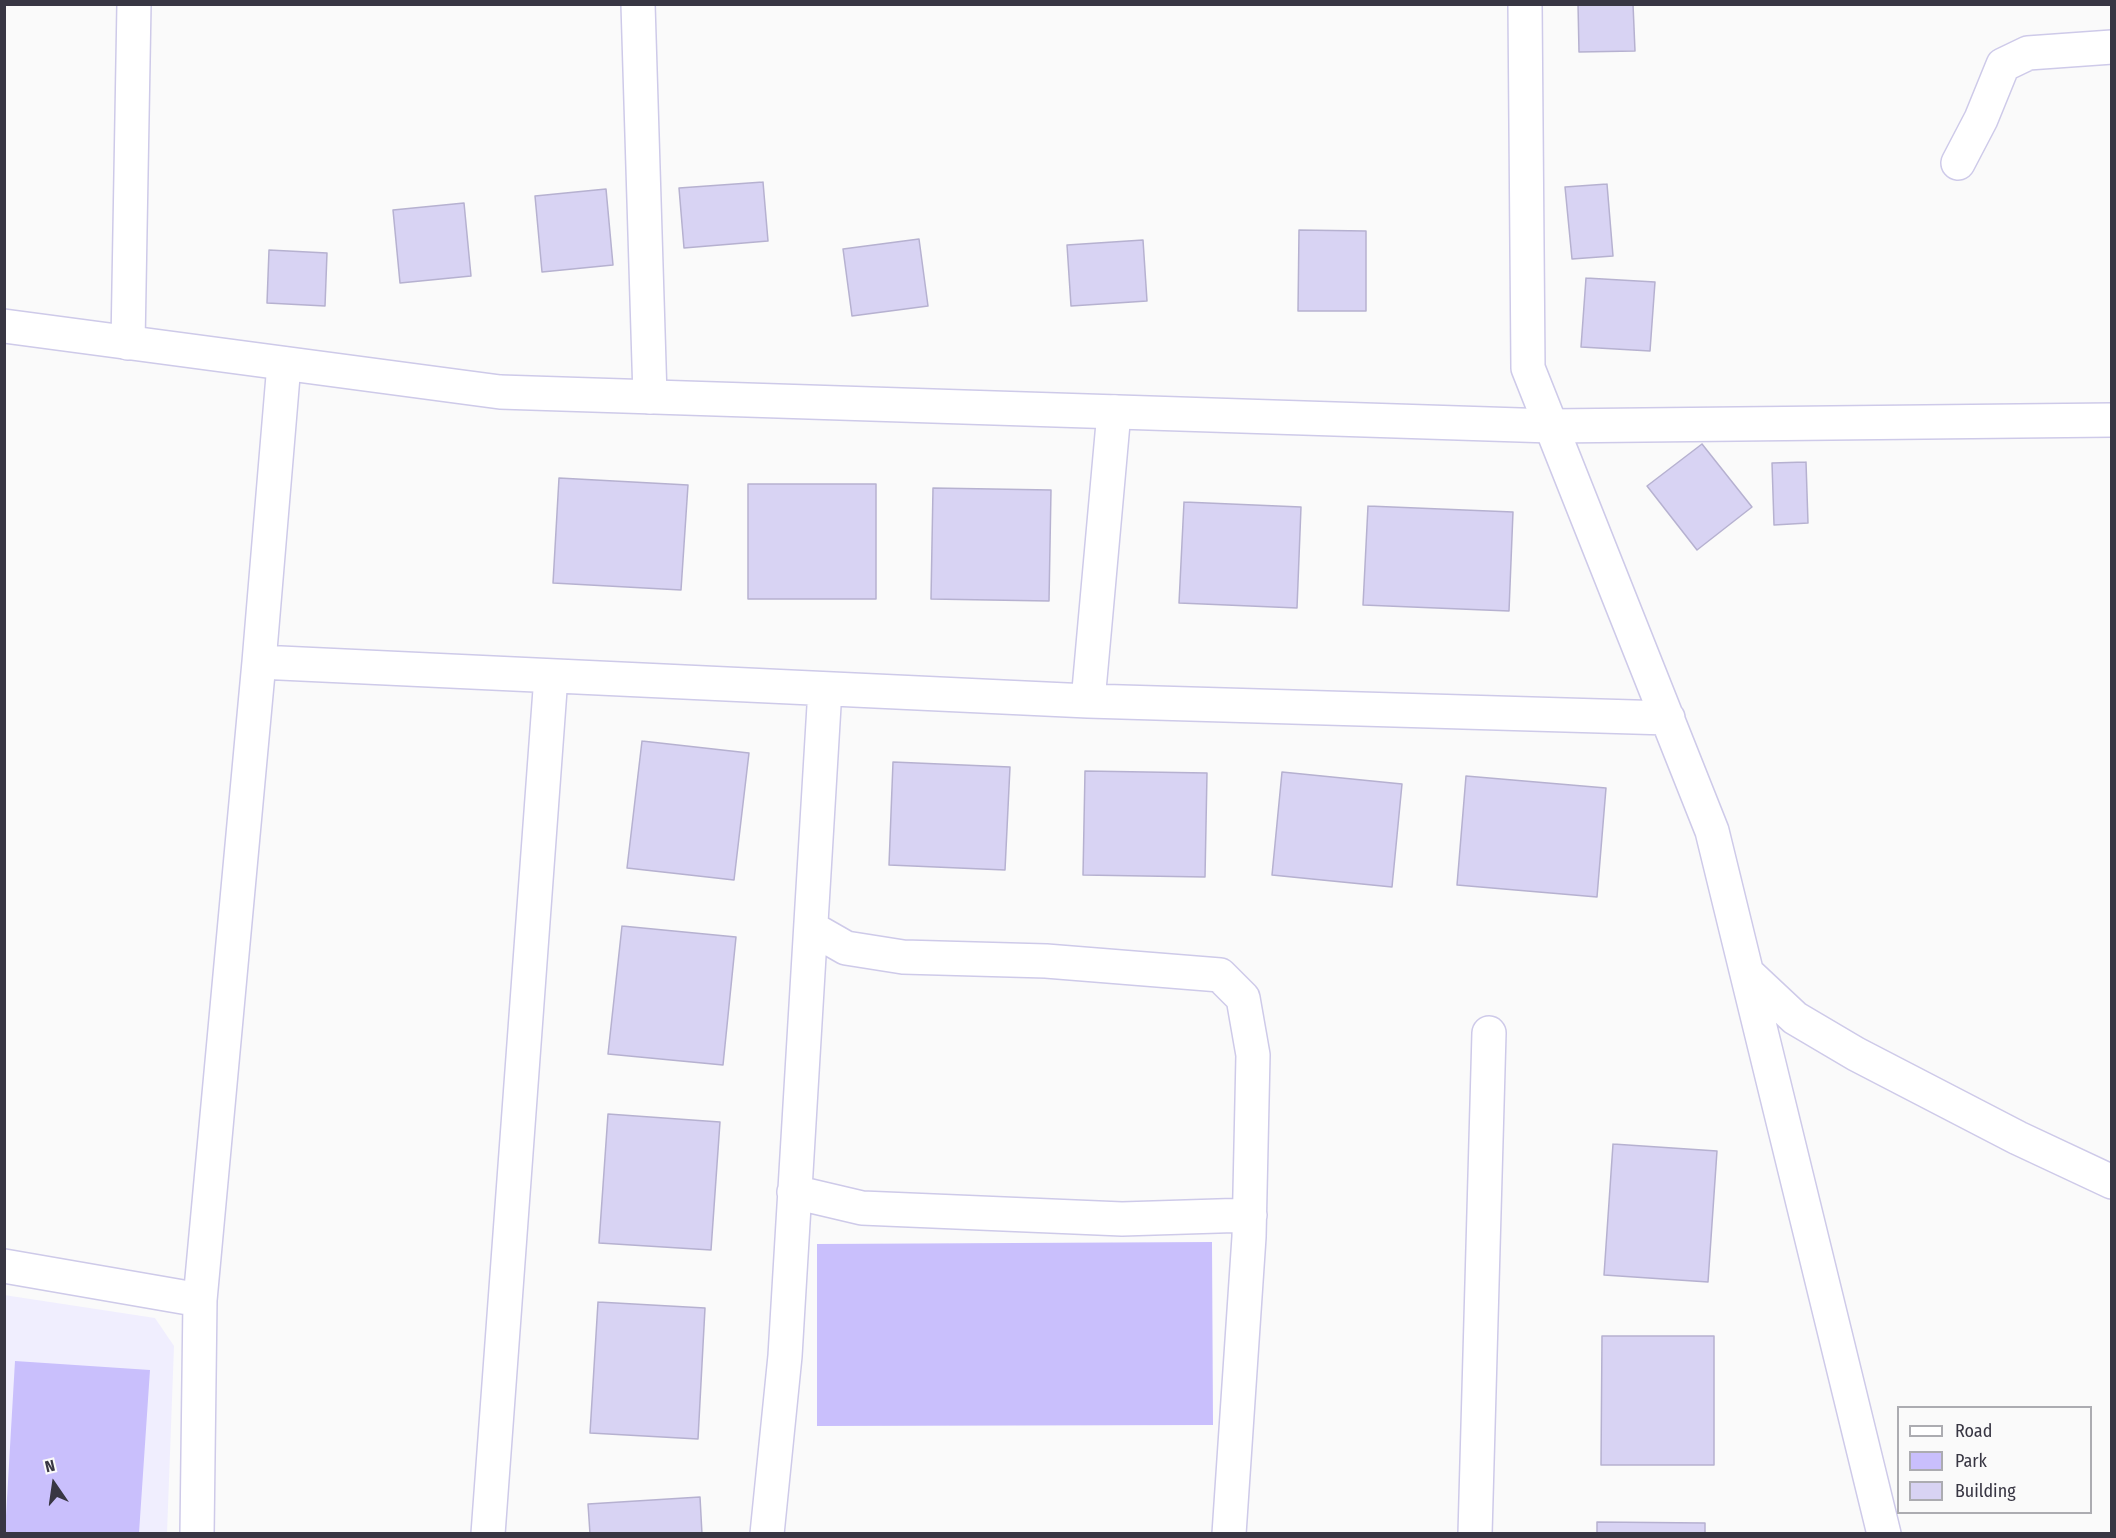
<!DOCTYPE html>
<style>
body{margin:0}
#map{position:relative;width:2116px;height:1538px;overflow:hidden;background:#fafafa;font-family:"Fira Sans Condensed",sans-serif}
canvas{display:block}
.frame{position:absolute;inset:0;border:6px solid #383643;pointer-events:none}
.legend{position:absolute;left:1897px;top:1406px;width:195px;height:108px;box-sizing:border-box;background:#fafafa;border:2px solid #acacb1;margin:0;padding:8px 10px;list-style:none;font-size:18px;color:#383643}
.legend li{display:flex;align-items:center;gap:12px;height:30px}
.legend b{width:30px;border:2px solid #acacb1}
.north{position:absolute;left:24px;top:1454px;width:60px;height:60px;-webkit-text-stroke:4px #fafafa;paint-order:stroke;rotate:347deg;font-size:16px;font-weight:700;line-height:24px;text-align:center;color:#383643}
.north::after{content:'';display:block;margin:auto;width:21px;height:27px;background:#383643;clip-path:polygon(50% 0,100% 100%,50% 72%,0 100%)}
</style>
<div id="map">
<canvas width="2116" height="1538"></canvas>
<div class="frame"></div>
<ul class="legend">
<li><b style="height:8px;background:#fff"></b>Road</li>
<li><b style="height:16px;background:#c9bffc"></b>Park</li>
<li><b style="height:16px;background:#d8d3f3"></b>Building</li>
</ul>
<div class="north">N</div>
</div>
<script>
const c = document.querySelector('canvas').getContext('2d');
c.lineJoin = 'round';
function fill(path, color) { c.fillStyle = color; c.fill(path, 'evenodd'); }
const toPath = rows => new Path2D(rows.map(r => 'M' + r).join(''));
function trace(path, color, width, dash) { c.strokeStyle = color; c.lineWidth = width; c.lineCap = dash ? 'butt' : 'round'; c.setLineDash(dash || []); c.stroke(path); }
fill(toPath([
 [4,1295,155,1318,174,1346,167,1533,5,1533]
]), '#f0eefe');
fill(toPath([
 [1212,1242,1213,1425,817,1426,817,1244],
 [15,1361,150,1370,139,1533,5,1533]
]), '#c9bffc');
const building = toPath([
 [1578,4,1633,4,1635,51,1579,52,1578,4],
 [763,182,768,241,684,248,679,188,763,182],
 [1607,184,1613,256,1572,259,1565,187,1607,184],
 [606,189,613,265,542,272,535,196,606,189],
 [464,203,471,276,400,283,393,210,464,203],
 [1299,230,1366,231,1366,311,1298,311,1299,230],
 [919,239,928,306,852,316,843,249,919,239],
 [1143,240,1147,301,1071,306,1067,245,1143,240],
 [269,250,327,253,325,306,267,303,269,250],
 [1586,278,1655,282,1650,351,1581,347,1586,278],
 [1702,444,1752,507,1697,550,1647,486,1702,444],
 [1806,462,1808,523,1774,525,1772,463,1806,462],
 [559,478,688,485,681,590,553,583,559,478],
 [748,484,876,484,876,599,748,599,748,484],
 [933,488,1051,490,1049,601,931,599,933,488],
 [1184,502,1301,507,1297,608,1179,603,1184,502],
 [1368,506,1513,512,1509,611,1363,605,1368,506],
 [642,741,749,753,734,880,627,868,642,741],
 [893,762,1010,767,1005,870,889,865,893,762],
 [1085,771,1207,773,1205,877,1083,875,1085,771],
 [1282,772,1402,784,1392,887,1272,875,1282,772],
 [1466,776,1606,788,1597,897,1457,885,1466,776],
 [622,926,736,937,723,1065,608,1054,622,926],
 [608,1114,720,1122,711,1250,599,1243,608,1114],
 [1613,1144,1717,1151,1708,1282,1604,1275,1613,1144],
 [598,1302,705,1308,698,1439,590,1433,598,1302],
 [1602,1336,1714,1336,1714,1465,1601,1465,1602,1336],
 [700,1497,702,1534,590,1534,588,1504,700,1497],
 [1597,1522,1705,1523,1705,1534,1597,1534,1597,1522]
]);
fill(building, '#d8d3f3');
trace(building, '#b6b1d0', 1.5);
const minor = toPath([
 [638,4,650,397],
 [1525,4,1528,368,1712,831,1884,1534],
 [1958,163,1981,119,2003,65,2028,53,2112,47],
 [128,343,134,4],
 [284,364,259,662,1088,701,1668,718],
 [1088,701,1114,412],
 [811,928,846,948,903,957,1046,961,1220,975,1243,998,1253,1055,1249,1237,1229,1534],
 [1747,973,1795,1018,1856,1054,2018,1138,2112,1182],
 [794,1192,862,1208,1122,1219,1250,1215],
 [4,1266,200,1300],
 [197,1534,200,1300,259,662],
 [488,1534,551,676],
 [767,1534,785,1356,825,689],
 [1475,1534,1489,1033]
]);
const tertiary = toPath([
 [4,326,500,392,1551,426,2112,420]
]);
trace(minor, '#cecae9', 36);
trace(tertiary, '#cecae9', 36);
trace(minor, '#fff', 33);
trace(tertiary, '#fff', 33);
</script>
